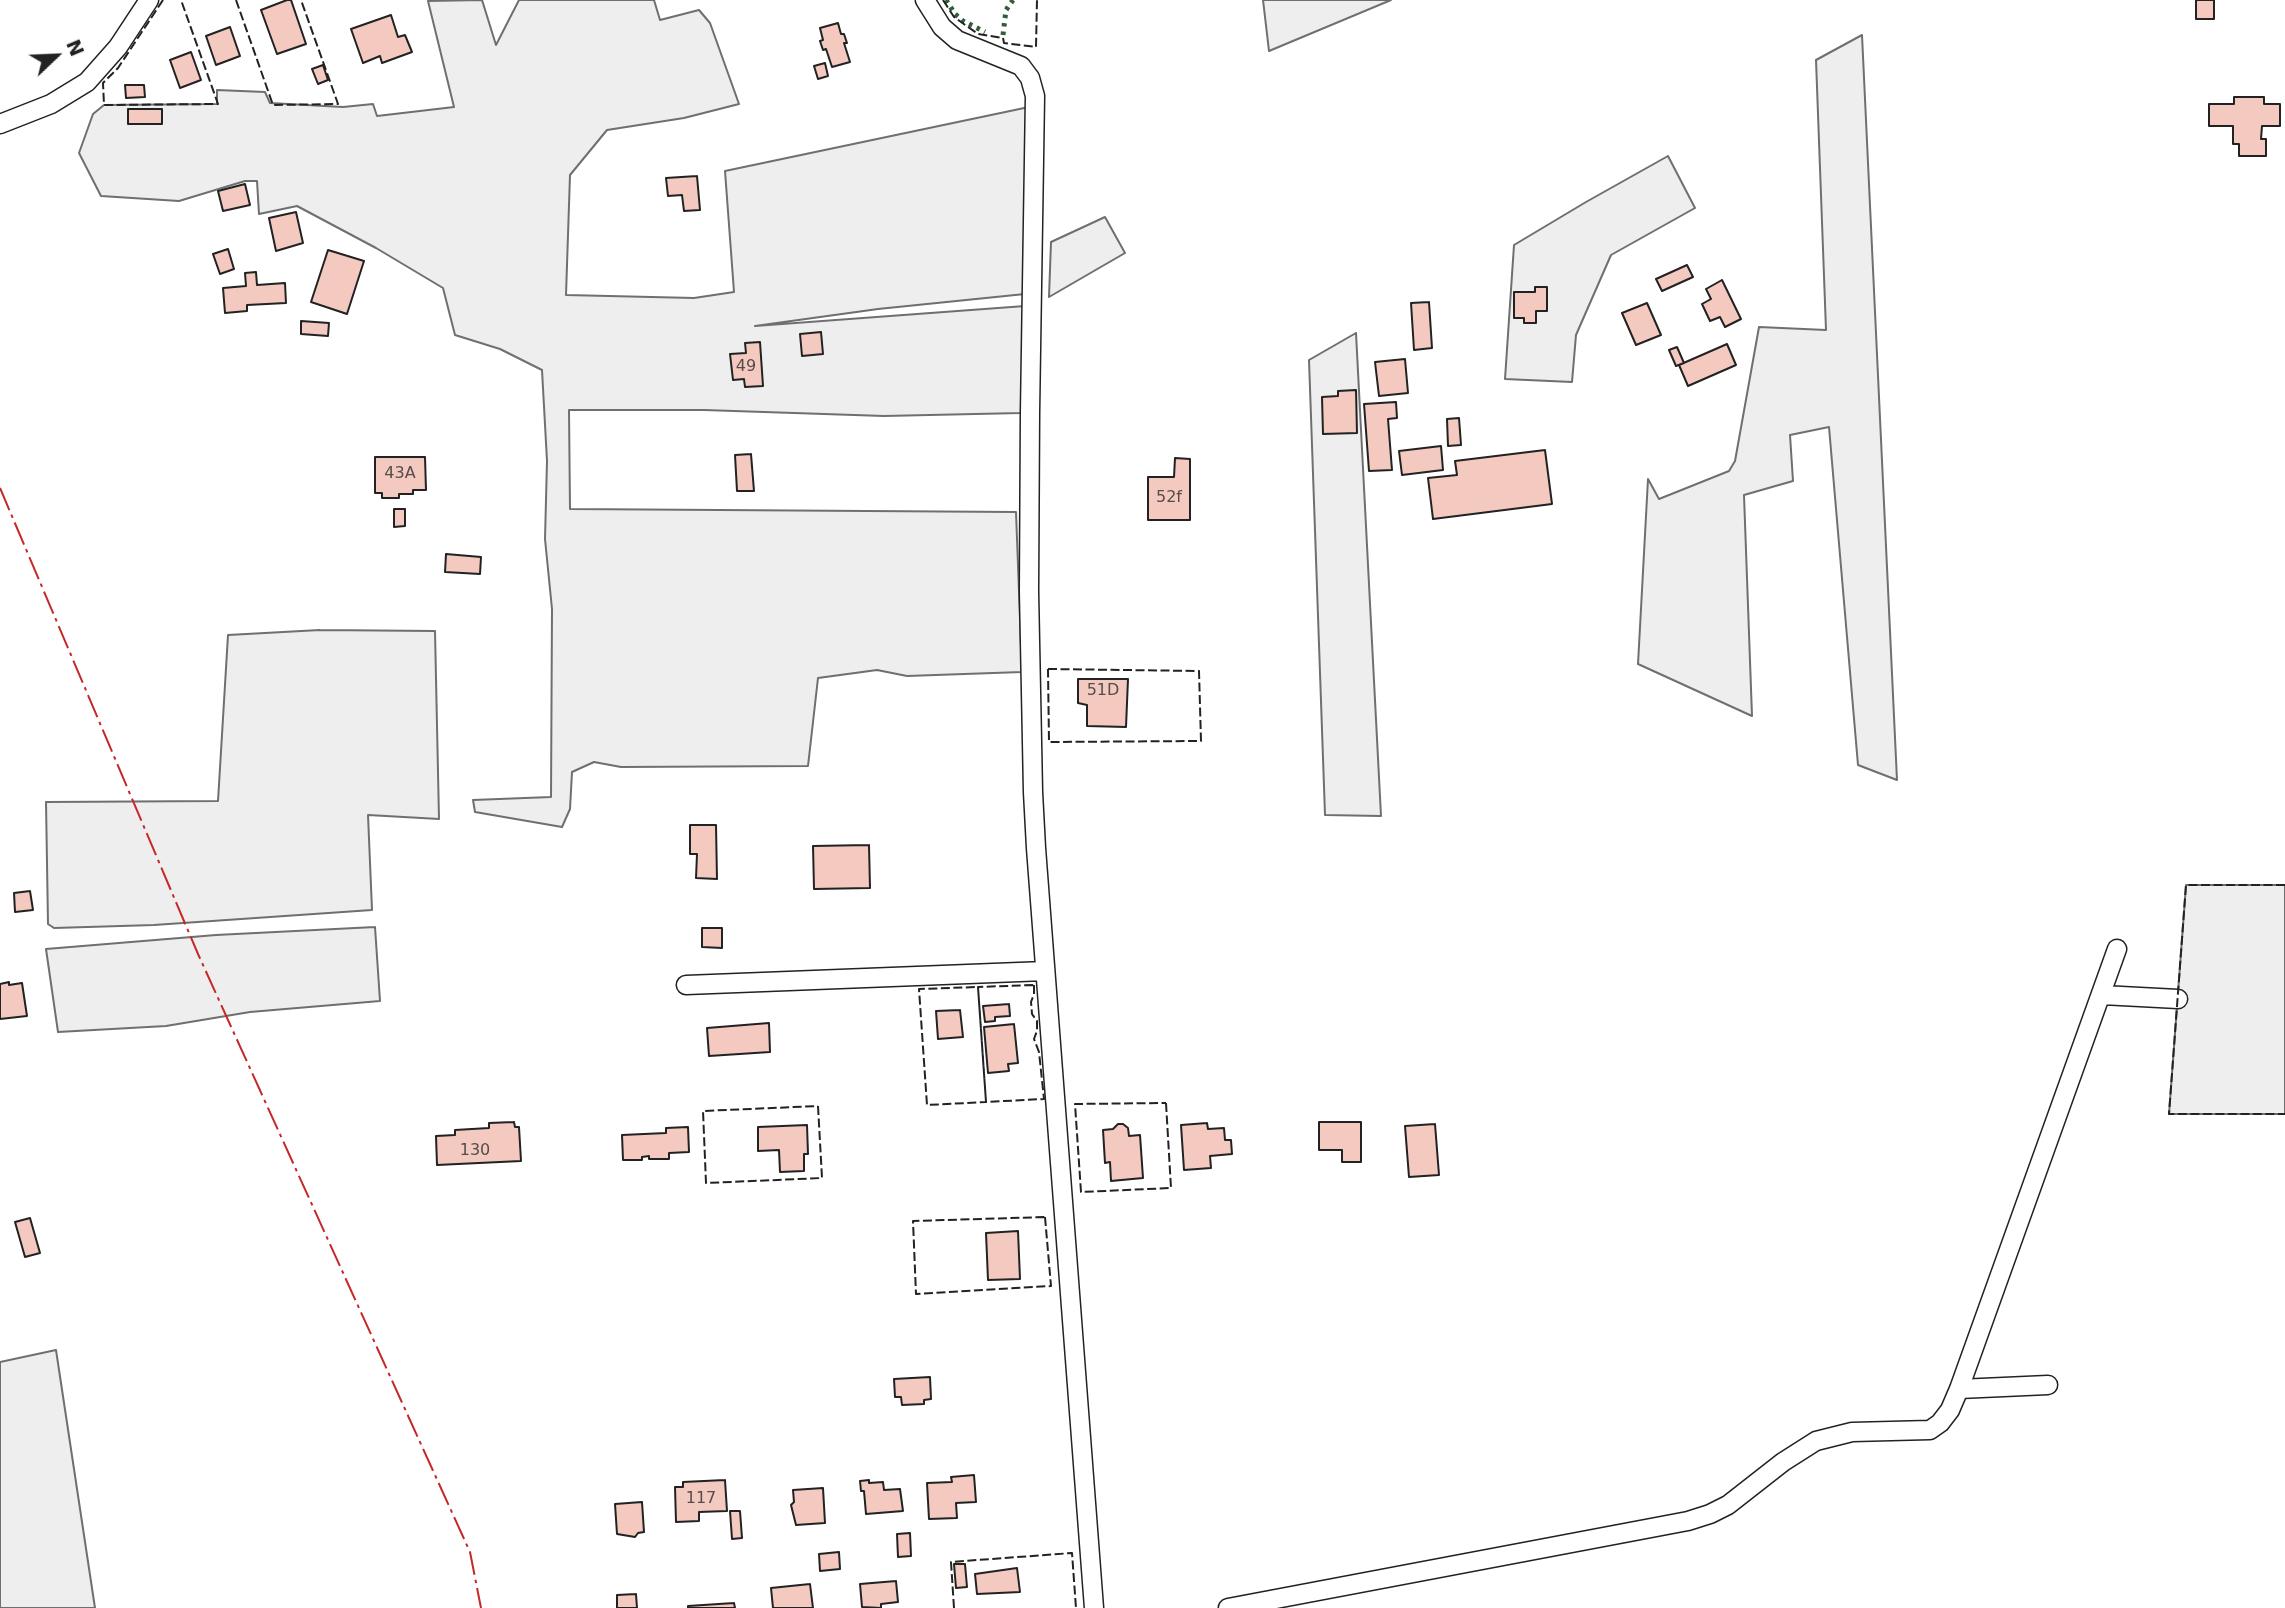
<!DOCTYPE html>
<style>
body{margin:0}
#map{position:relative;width:2285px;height:1608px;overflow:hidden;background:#fff;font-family:"DejaVu Sans",sans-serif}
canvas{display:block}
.north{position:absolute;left:21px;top:21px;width:70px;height:70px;-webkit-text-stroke:5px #fff;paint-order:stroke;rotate:67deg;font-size:19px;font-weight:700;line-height:28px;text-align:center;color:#222}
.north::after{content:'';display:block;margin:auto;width:24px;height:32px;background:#222;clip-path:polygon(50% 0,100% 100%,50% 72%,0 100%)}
</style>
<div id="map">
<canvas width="2285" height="1608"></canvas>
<div class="north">N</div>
</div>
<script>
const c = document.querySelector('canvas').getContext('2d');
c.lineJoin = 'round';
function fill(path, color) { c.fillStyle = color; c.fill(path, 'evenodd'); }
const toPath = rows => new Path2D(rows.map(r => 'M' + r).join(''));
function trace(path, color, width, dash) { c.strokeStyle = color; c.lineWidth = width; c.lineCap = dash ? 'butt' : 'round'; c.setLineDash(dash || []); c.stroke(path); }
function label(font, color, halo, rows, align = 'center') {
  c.font = font + ' "DejaVu Sans",sans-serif'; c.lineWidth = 5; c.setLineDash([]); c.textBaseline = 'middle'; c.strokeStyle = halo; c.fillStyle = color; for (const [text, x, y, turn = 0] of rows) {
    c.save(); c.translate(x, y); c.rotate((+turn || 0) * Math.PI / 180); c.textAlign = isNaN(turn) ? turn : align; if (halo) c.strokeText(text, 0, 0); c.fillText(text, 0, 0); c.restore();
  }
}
const green = toPath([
 [482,0,496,45,519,0,654,0,660,20,699,10,710,23,739,104,684,118,607,130,570,175,566,295,694,298,734,292,725,171,1029,107,1025,294,878,309,755,326,1025,306,1021,413,884,416,704,410,569,410,570,509,1016,512,1022,672,907,676,877,670,818,678,808,766,621,767,594,762,572,772,570,809,562,827,475,812,473,800,551,797,552,609,545,539,547,461,542,370,500,349,455,335,443,288,376,248,297,206,259,214,257,181,245,181,179,201,101,196,79,153,93,114,104,105,217,104,217,90,265,92,270,103,343,107,373,104,377,116,454,107,428,1,482,0],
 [1263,0,1391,0,1269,51,1263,0],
 [1862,35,1897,780,1858,765,1829,427,1790,435,1793,481,1744,495,1752,716,1638,664,1648,479,1659,499,1729,471,1735,461,1759,327,1826,330,1816,60,1862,35],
 [1668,156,1695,208,1611,255,1576,335,1572,382,1505,379,1514,245,1586,202,1668,156],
 [1105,217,1125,253,1049,297,1051,242,1105,217],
 [1356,333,1381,816,1325,815,1309,360,1356,333],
 [320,630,435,631,439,819,368,815,372,910,154,925,54,928,48,924,46,802,218,801,228,635,320,630],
 [2186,885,2285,885,2285,1114,2169,1114,2186,885],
 [375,927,380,1001,250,1012,166,1026,58,1032,46,949,216,935,375,927],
 [56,1350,95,1608,0,1608,0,1362,56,1350]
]);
fill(green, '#eee');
trace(green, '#6f6f6f', 2);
const building = toPath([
 [287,0,291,0,306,44,277,54,261,10,287,0],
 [2196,0,2214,0,2214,19,2196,19,2196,0],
 [391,15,398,37,405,35,412,52,382,63,380,56,363,63,351,29,391,15],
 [838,23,841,34,844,34,847,43,844,43,850,62,832,67,826,49,823,50,820,41,823,40,820,28,838,23],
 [230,27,240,56,216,65,206,36,230,27],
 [191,52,201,80,180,88,170,60,191,52],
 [825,63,828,76,818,79,814,66,825,63],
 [323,65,328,80,318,84,312,69,323,65],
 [125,85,144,85,145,97,126,98,125,85],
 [2234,97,2264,97,2264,104,2280,104,2280,126,2262,126,2261,139,2266,139,2266,156,2239,156,2239,144,2233,144,2233,126,2209,126,2209,104,2234,104,2234,97],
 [128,109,162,109,162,124,128,124,128,109],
 [697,176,700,210,684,211,682,195,668,196,666,178,697,176],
 [245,184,250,205,223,211,218,191,245,184],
 [296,212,303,243,276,251,269,218,296,212],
 [228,249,234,269,220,274,213,254,228,249],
 [328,250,364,261,347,314,311,302,328,250],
 [1687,265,1693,277,1662,291,1656,279,1687,265],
 [256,272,257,285,285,283,286,303,247,305,247,311,225,313,223,288,246,286,245,273,256,272],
 [1722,280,1741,319,1725,327,1720,317,1710,321,1702,304,1711,299,1706,289,1722,280],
 [1535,287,1547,287,1547,311,1536,311,1536,323,1524,323,1524,318,1514,318,1514,292,1535,292,1535,287],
 [1429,302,1432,348,1414,350,1411,303,1429,302],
 [1647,303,1661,335,1636,345,1622,313,1647,303],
 [301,321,329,323,328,336,301,334,301,321],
 [821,332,823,354,802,356,800,334,821,332],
 [760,342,763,386,745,387,744,379,733,380,730,354,746,353,745,343,760,342],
 [1727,344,1736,365,1688,386,1679,365,1727,344],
 [1677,347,1684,363,1676,366,1669,350,1677,347],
 [1405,359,1408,393,1379,396,1375,362,1405,359],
 [1356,390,1357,433,1323,434,1322,397,1338,396,1338,391,1356,390],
 [1396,402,1397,418,1388,419,1392,470,1369,471,1364,404,1396,402],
 [1459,418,1461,445,1448,446,1447,419,1459,418],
 [1441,446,1443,470,1402,475,1399,451,1441,446],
 [1545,450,1552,504,1433,519,1428,478,1457,475,1455,461,1545,450],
 [751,454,754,491,737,491,735,455,751,454],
 [375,457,425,457,426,490,413,490,413,494,399,494,399,498,382,498,382,493,375,493,375,457],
 [1175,458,1190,459,1190,520,1148,520,1148,477,1174,477,1175,458],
 [394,509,405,509,405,526,394,527,394,509],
 [446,554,481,557,480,574,445,572,446,554],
 [1078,679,1128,679,1126,727,1087,726,1087,705,1078,703,1078,679],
 [690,825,716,825,717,879,696,878,697,854,690,854,690,825],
 [869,845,870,888,814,889,813,846,869,845],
 [30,891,33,910,15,912,14,893,30,891],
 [702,928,722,928,722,948,702,947,702,928],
 [9,982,9,985,22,983,27,1016,0,1019,0,984,9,982],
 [1009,1004,1010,1016,995,1017,995,1021,985,1022,983,1006,1009,1004],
 [960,1010,963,1037,938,1039,936,1011,960,1010],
 [769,1023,770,1052,709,1056,707,1028,769,1023],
 [1014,1024,1018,1063,1008,1064,1009,1071,988,1073,984,1027,1014,1024],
 [514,1122,515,1127,519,1127,521,1161,437,1165,436,1136,455,1135,455,1130,489,1128,489,1123,514,1122],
 [1319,1122,1361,1122,1361,1162,1342,1162,1342,1150,1319,1150,1319,1122],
 [1207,1123,1208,1129,1224,1128,1225,1140,1231,1140,1232,1154,1210,1156,1211,1168,1184,1170,1181,1125,1207,1123],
 [1118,1124,1123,1124,1128,1128,1129,1136,1140,1135,1143,1178,1111,1181,1110,1162,1105,1163,1103,1130,1113,1129,1118,1124],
 [1435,1124,1439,1175,1409,1177,1405,1126,1435,1124],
 [807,1125,808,1154,804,1154,804,1171,780,1172,779,1150,758,1151,758,1127,807,1125],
 [688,1127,689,1152,669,1153,669,1159,649,1159,649,1156,642,1157,642,1160,623,1160,622,1135,666,1133,666,1128,688,1127],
 [30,1218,40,1253,25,1257,15,1222,30,1218],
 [1018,1231,1020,1279,988,1280,986,1233,1018,1231],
 [930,1377,931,1399,924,1400,924,1404,902,1405,901,1397,895,1397,894,1379,930,1377],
 [974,1475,976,1502,956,1503,957,1518,929,1519,927,1483,952,1482,951,1477,974,1475],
 [725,1480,727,1511,699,1512,699,1521,676,1522,675,1487,683,1487,683,1482,725,1480],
 [869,1480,869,1483,883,1482,884,1490,900,1489,903,1511,866,1514,864,1491,861,1491,860,1481,869,1480],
 [823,1488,825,1523,796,1525,791,1505,794,1502,793,1490,823,1488],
 [642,1502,644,1532,638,1533,635,1537,617,1534,615,1504,642,1502],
 [730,1511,740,1511,742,1538,732,1539,730,1511],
 [910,1533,911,1556,898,1557,897,1534,910,1533],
 [839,1552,840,1569,820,1571,819,1554,839,1552],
 [954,1564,965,1564,967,1587,956,1588,954,1564],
 [1017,1568,1020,1592,977,1594,975,1574,1017,1568],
 [896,1581,898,1602,881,1604,881,1608,862,1607,860,1584,896,1581],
 [810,1584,813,1608,773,1608,771,1588,810,1584],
 [636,1594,637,1608,617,1608,617,1595,636,1594],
 [734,1603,735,1608,688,1608,688,1606,734,1603]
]);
fill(building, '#f3c9c0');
trace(building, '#222', 2);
const street = toPath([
 [925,0,942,27,957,40,1021,66,1030,78,1035,96,1030,412,1029,591,1033,792,1036,848,1094,1608],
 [0,124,51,104,87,82,118,47,149,0],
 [686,985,1045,971],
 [2102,995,2178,999],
 [1959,1389,2048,1385],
 [1228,1608,1688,1521,1710,1514,1728,1505,1783,1462,1816,1441,1852,1432,1930,1430,1940,1423,1950,1410,1959,1389,2117,949]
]);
trace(street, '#222', 21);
trace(street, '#fff', 18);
trace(toPath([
 [946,0,955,14,963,21,985,32],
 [1003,35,1006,10,1013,0]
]), '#2f5e38', 5, [3.5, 5]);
trace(toPath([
 [163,0,118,68,103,83,104,105,218,104,181,0],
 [236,0,273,105,338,104,301,0],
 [943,0,954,17,978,34,1003,38,1004,43,1036,47,1037,0],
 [1048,669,1199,671,1201,741,1049,742,1048,669],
 [2285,885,2186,885,2169,1114,2285,1114],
 [1034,985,1034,994,1031,1002,1032,1014,1037,1021,1037,1031,1034,1039,1039,1052,1044,1099,986,1102,978,987,1034,985],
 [978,987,986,1102,927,1105,919,989,978,987],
 [1166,1103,1171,1188,1081,1192,1075,1104,1166,1103],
 [818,1106,822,1178,706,1183,703,1111,818,1106],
 [1045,1217,1051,1286,916,1294,913,1221,1045,1217],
 [954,1608,951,1562,1072,1553,1076,1608]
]), '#222', 2, [9, 3.5]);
trace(toPath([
 [0,488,198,954,470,1552,481,1608]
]), '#c62828', 2, [24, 5, 3.5, 5]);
label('16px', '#564c4a', null, [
 ["49",746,367],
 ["43A",400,474],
 ["52f",1169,498],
 ["51D",1103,691],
 ["130",475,1151],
 ["117",701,1499]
]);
</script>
